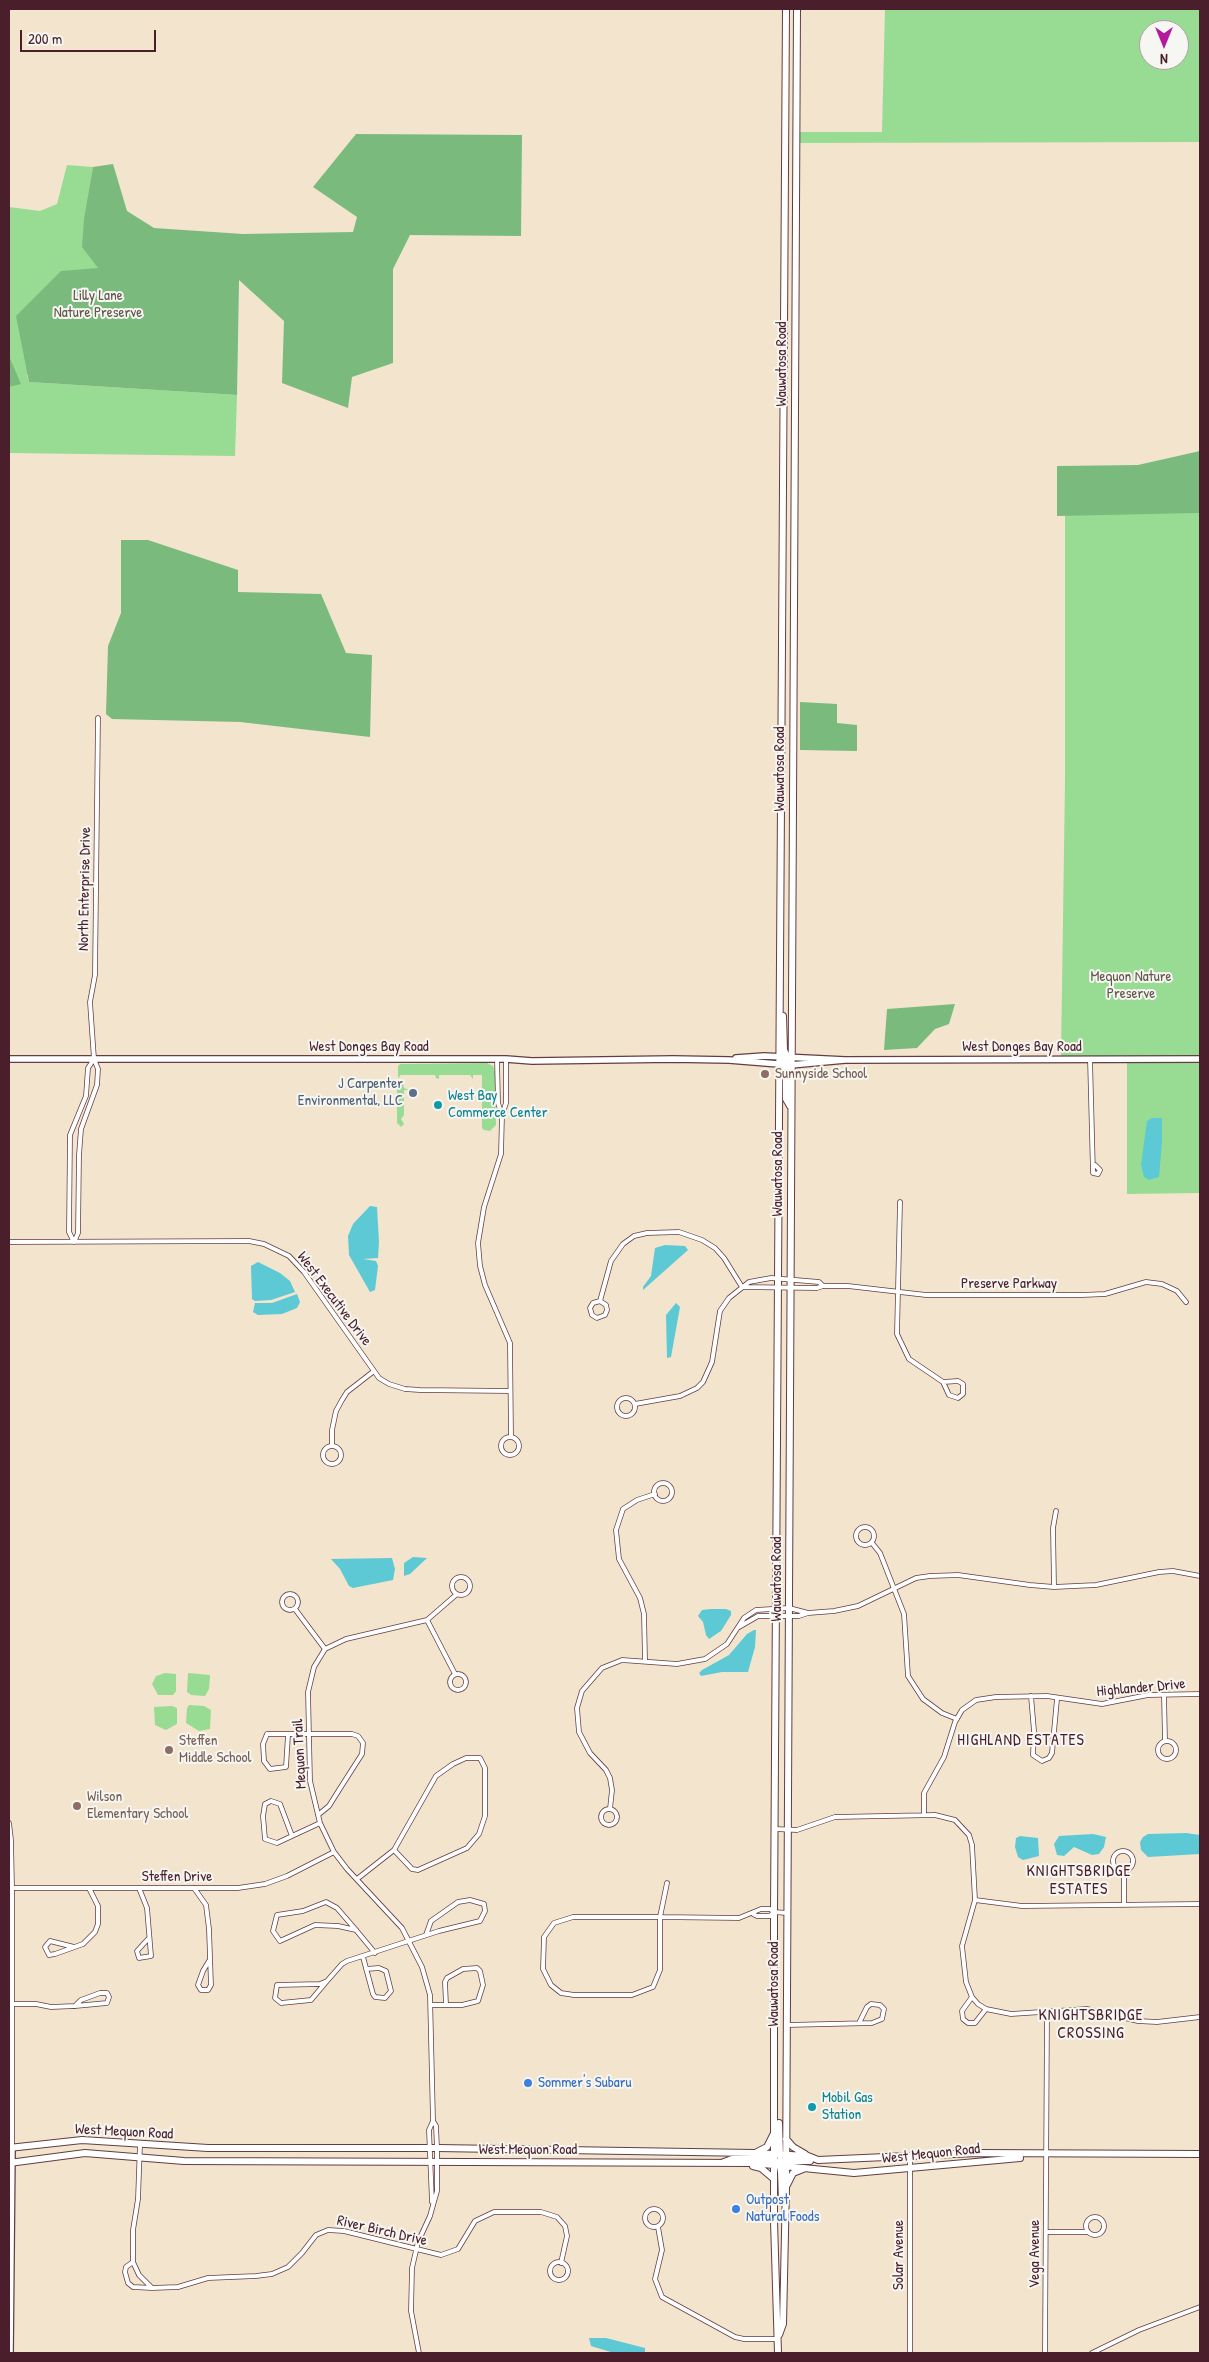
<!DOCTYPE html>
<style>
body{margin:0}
#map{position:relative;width:1209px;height:2362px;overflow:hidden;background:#f3e4cd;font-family:"Patrick Hand",sans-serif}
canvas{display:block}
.frame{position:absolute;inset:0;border:10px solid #4a1f2b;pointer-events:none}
.north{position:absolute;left:1139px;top:20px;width:50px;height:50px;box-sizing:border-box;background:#f6f6f2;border:1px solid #b1a0a2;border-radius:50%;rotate:180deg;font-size:14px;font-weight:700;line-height:20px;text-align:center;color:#4a1f2b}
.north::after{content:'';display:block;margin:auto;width:18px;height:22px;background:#b5179e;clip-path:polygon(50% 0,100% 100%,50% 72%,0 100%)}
.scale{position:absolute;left:20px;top:30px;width:136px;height:22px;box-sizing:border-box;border:2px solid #4a1f2b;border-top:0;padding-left:6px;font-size:15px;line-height:18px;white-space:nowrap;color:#4a1f2b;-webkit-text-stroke:4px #f6f6f2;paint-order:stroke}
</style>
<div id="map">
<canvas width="1209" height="2362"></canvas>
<div class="frame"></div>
<div class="north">N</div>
<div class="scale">200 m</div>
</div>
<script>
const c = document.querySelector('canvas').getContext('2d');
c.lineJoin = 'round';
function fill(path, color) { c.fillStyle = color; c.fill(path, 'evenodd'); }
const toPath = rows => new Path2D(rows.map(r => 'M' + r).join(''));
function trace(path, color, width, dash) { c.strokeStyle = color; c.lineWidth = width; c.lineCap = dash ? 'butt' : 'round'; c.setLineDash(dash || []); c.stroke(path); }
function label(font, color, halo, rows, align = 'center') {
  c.font = font + ' "Patrick Hand",sans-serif'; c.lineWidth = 4; c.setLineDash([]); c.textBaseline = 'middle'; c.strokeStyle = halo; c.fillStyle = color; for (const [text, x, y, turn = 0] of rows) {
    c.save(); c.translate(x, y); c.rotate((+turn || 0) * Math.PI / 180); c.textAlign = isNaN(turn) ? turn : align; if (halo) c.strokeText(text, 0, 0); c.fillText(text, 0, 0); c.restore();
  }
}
fill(toPath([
 [885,9,1200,9,1200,209,1199,142,796,143,796,132,882,132],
 [1149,30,1179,30,1179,60,1149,60],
 [67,165,93,167,83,234,239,234,237,376,27,375,29,382,237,395,235,456,9,453,9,387,21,383,9,374,9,207,40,211,57,204],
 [1200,513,1200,1056,1061,1056,1065,782,1065,514],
 [1200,1061,1200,1193,1127,1194,1127,1062],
 [487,1063,493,1066,495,1072,496,1125,490,1131,484,1130,482,1128,482,1075,473,1075,473,1079,470,1075,439,1075,439,1079,436,1078,435,1075,400,1075,399,1078,398,1077,398,1066,400,1064],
 [399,1084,403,1084,404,1088,409,1090,404,1090,404,1115,401,1119,404,1124,401,1127,397,1123,397,1086],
 [165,1673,176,1674,176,1691,173,1695,158,1695,152,1684,156,1676],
 [188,1673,210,1675,209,1689,205,1696,191,1695,187,1692],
 [189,1705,204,1706,211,1710,210,1729,199,1731,186,1723,187,1708],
 [172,1706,177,1708,177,1724,166,1730,155,1725,154,1707]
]), '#98db93');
fill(toPath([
 [356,134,522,135,521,236,410,235,393,269,393,363,352,377,348,408,282,383,284,321,239,280,237,395,29,382,16,316,61,271,98,268,82,247,84,219,93,167,113,164,127,211,154,228,243,234,353,232,357,217,313,187],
 [9,356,21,384,9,387],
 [1200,451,1200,513,1057,516,1057,466,1138,465],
 [121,540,148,540,238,570,238,592,321,594,346,653,372,655,370,737,240,722,112,719,106,714,108,646,121,613],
 [800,702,837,704,837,723,857,725,857,751,800,750],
 [955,1004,949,1024,935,1029,917,1048,884,1050,887,1009]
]), '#7abb7d');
fill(toPath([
 [1152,1118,1162,1118,1162,1142,1159,1177,1149,1180,1144,1177,1141,1165,1147,1121],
 [370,1206,377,1207,379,1242,378,1258,363,1259,376,1261,378,1266,375,1290,370,1292,349,1255,348,1236,353,1224],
 [665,1245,685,1246,688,1250,643,1290,643,1287,651,1276,655,1248],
 [258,1262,280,1273,290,1281,295,1292,271,1300,255,1301,252,1299,251,1266],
 [297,1294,300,1302,297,1308,282,1314,258,1315,253,1312,255,1303,272,1303],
 [676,1303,680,1307,678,1318,671,1357,667,1358,666,1315],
 [413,1557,427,1558,410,1574,404,1576,404,1563],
 [392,1558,395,1569,393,1580,353,1588,349,1586,340,1569,331,1559],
 [711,1609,726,1609,731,1611,731,1615,721,1631,709,1639,706,1635,703,1622,698,1616,702,1610],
 [754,1630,756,1630,755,1647,748,1672,722,1672,701,1676,699,1673,702,1670,729,1655,747,1634],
 [1186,1833,1200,1835,1200,1854,1148,1857,1141,1850,1140,1842,1143,1837,1148,1834],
 [1093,1834,1106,1837,1104,1847,1099,1854,1092,1855,1074,1847,1064,1856,1057,1855,1054,1844,1059,1836],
 [1020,1836,1038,1838,1039,1856,1023,1860,1018,1857,1015,1847,1016,1838],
 [589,2338,606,2338,645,2348,645,2352,614,2353,591,2346]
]), '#5dc9d5');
const street = toPath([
 [497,1059,498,1103,502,1115],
 [506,1059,506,1103,502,1115,501,1154,484,1207,478,1243,480,1266,485,1285,510,1343,511,1436],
 [1090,1059,1093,1173,1098,1174,1100,1170,1095,1165],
 [900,1202,897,1334,909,1359,943,1382,949,1395,958,1398,963,1394,963,1384,958,1381,943,1382],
 [9,1242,249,1241,264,1244,289,1256,304,1272,379,1378,389,1384,405,1389,420,1390,510,1391],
 [74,1242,78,1233,79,1155,81,1129,97,1085,98,1069,94,1059,90,1002,95,975,98,718],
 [74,1242,69,1232,70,1135,86,1096,88,1068,94,1059],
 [742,1287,817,1288,823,1286,848,1286,926,1295,1082,1295,1105,1294,1146,1282,1162,1284,1177,1291,1186,1302],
 [600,1301,606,1305,607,1310,605,1315,597,1318,592,1315,590,1308,593,1303,600,1301,611,1261,623,1244,634,1236,647,1233,679,1232,702,1240,715,1248,724,1258,742,1287],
 '617 1407a9 9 0 1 1 18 0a9 9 0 1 1-18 0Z',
 [635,1404,680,1396,697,1388,703,1382,712,1362,720,1311,729,1298,749,1282,771,1278,819,1282,823,1286],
 '501 1446a9 9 0 1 1 18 0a9 9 0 1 1-18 0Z',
 [332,1446,332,1430,336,1411,342,1400,347,1392,374,1371],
 '323 1455a9 9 0 1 1 18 0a9 9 0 1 1-18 0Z',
 '654 1492a9 9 0 1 1 18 0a9 9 0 1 1-18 0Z',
 '856 1536a9 9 0 1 1 18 0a9 9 0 1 1-18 0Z',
 [872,1543,880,1553,904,1614,908,1676,923,1699,942,1713,957,1719],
 '452 1586a9 9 0 1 1 18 0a9 9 0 1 1-18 0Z',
 [1054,1587,1053,1528,1056,1511],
 '282 1602a8 8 0 1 1 16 0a8 8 0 1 1-16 0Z',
 [295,1609,325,1649],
 [808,1613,834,1611,858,1606,916,1578,930,1576,958,1575,1030,1585,1054,1587,1096,1585,1159,1572,1173,1571,1200,1576],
 [427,1620,455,1674],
 [645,1660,644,1614,640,1598,619,1559,616,1530,623,1509,637,1500,655,1494],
 '450 1682a8 8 0 1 1 16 0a8 8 0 1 1-16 0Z',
 [1164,1695,1165,1741],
 [1031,1696,1034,1731,1033,1755,1042,1761,1049,1758,1052,1753,1057,1699],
 [288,1735,286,1767,270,1769,264,1761,263,1744,267,1734,352,1734,358,1736,363,1743,362,1754,339,1790,329,1806,318,1815],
 '1158 1750a9 9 0 1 1 18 0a9 9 0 1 1-18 0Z',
 '601 1817a8 8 0 1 1 16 0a8 8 0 1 1-16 0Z',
 [610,1809,612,1790,610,1778,606,1770,590,1753,579,1732,577,1708,582,1691,602,1668,622,1660,677,1664,705,1659,727,1644,744,1618,756,1610,789,1608,808,1613,799,1616,758,1616,739,1627],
 [924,1815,924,1793,944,1757,955,1722,962,1710,976,1700,996,1697,1047,1696,1102,1704,1148,1695,1200,1694],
 [9,1823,11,1840,12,1888,12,2147],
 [775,1829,797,1830,835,1817,935,1815,955,1820,969,1835,972,1845,975,1900,962,1946,966,1982,972,1997,978,2004,986,2009,1011,2014,1087,2009,1138,2021,1157,2022,1200,2017],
 [292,1836,277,1843,265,1839,263,1816,265,1804,271,1801,280,1804,292,1836,320,1823],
 '1113 1861a10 10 0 1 1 20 0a10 10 0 1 1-20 0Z',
 [357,1879,394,1850,412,1869,418,1870,467,1848,479,1834,485,1816,485,1768,480,1758,466,1758,453,1764,436,1776,394,1850],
 [667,1883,660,1917,739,1918,761,1909,770,1909,774,1912,787,1913],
 [12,1888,238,1888,265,1884,287,1876,334,1852],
 [139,1888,147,1908,151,1956,139,1958,137,1951,148,1939],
 [194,1888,206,1905,209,1929,211,1985,208,1990,201,1990,198,1985,203,1971,209,1961],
 [975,1900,1022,1906,1200,1904],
 [1124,1904,1124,1871],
 [753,1914,757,1916,770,1916,774,1912],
 [573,1917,660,1917,660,1970,653,1987,632,1995,574,1995,561,1993,551,1985,543,1969,544,1937,554,1923,573,1917],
 [356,1930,338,1926,315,1925,280,1941,273,1931,277,1915,303,1911,326,1902,337,1908,356,1930,375,1953],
 [74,1947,50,1941,45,1947,49,1955,55,1954,83,1944,95,1932,98,1924,98,1906,89,1888],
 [363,1957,373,1994,375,1997,385,1998,391,1991,386,1971,379,1968,366,1969],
 [327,1981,311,2000,281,2003,275,1998,277,1985,320,1984,327,1981,342,1964,347,1961,439,1931,480,1921,485,1911,484,1904,470,1900,458,1902,431,1921,426,1935],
 [972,1997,962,2011,963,2019,968,2023,975,2023,986,2009],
 [11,2004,36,2004,51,2007,75,2006,107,2003,109,1997,107,1993,100,1993,81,2000,75,2006],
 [431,2005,462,2005,478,2001,483,1985,480,1971,477,1968,463,1969,447,1978,445,1982,446,2005],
 [787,2025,872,2023,882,2019,884,2009,880,2005,871,2004,867,2007,859,2023],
 [140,2144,138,2199,133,2230,133,2262,139,2275,152,2288,178,2287,208,2278,256,2276,272,2274,288,2267,302,2253,316,2235,328,2230,344,2231,441,2255,458,2249,475,2221,494,2212,541,2212,557,2217,565,2226,567,2236,561,2263],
 [432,2202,429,2130,433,2121],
 '645 2218a9 9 0 1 1 18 0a9 9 0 1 1-18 0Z',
 '1086 2226a9 9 0 1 1 18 0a9 9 0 1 1-18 0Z',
 [658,2227,662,2250,655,2279,662,2297,735,2337,744,2339,778,2339],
 [1047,2232,1088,2232],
 [133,2262,126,2267,125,2272,128,2283,133,2287,152,2288],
 '550 2271a9 9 0 1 1 18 0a9 9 0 1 1-18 0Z',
 [419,2353,411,2311,412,2268,418,2242,430,2216,437,2191,437,2148,436,2126,433,2121,430,1995,422,1967,402,1928,347,1869,334,1852,320,1823,310,1781,308,1692,314,1667,325,1649,346,1639,427,1620,457,1594],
 [910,2353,910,2156],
 [1045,2353,1047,2013],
 [1092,2353,1139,2330,1200,2307]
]);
const secondary = toPath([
 [736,1058,764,1056,845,1060,1200,1059],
 [9,1059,506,1059,532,1061,673,1059,729,1060,791,1065,845,1060],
 [10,2353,12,2147]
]);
const primary = toPath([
 [783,1016,784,1050,791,1065],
 [782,1058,786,1068,786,1099,790,1106],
 [779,2123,780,2156],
 [786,2139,793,2147,805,2154],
 [9,2148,82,2140,208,2148,437,2148,754,2153,808,2156,818,2160,977,2153,1200,2154],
 [757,2152,767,2147,773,2135],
 [779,2161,781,2172,782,2201],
 [783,2161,810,2161],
 [724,2162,732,2159,774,2159],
 [9,2163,85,2153,184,2161,753,2163,854,2173,1020,2158],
 [753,2166,761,2168,774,2179],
 [787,2185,793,2173,803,2169],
 [779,2335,783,2324,786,2187,797,9],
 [778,2353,774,2221,774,1912,786,9]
]);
trace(street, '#633d43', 5.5);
trace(secondary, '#633d43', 8);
trace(primary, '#633d43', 8);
trace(street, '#fff', 4);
trace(secondary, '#fff', 5.5);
trace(primary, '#fff', 6);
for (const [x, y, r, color] of [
 [765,1074,5,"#8d6e63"],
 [413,1093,5,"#5c6f8a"],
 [438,1105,5,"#0f9aa8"],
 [169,1750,5,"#8d6e63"],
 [77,1806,5,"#8d6e63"],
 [528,2083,5,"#3f7fe0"],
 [812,2107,5,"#0f9aa8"],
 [736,2209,5,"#3f7fe0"]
]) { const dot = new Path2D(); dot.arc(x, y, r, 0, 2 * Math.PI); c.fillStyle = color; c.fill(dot); trace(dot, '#f6f6f2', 2); }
label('15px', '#61574a', '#f6f6f2', [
 ["Lilly Lane",98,296],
 ["Nature Preserve",98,313],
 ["Mequon Nature",1131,977],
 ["Preserve",1131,994]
]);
label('15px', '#4a1f2b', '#f6f6f2', [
 ["Wauwatosa Road",782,364,-90],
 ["Wauwatosa Road",780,769,-90],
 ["North Enterprise Drive",85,889,-89],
 ["West Donges Bay Road",369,1047],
 ["West Donges Bay Road",1022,1047],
 ["Wauwatosa Road",778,1174,-90],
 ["Preserve Parkway",1009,1284],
 ["West Executive Drive",334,1299,53],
 ["Wauwatosa Road",777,1579,-90],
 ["Highlander Drive",1141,1688,-5],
 ["Mequon Trail",300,1754,-93],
 ["Steffen Drive",177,1877],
 ["Wauwatosa Road",774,1984,-90],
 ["West Mequon Road",124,2132,3],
 ["West Mequon Road",528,2150],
 ["West Mequon Road",931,2154,-6],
 ["River Birch Drive",382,2231,13],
 ["Vega Avenue",1035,2254,-90],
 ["Solar Avenue",899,2255,-90]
]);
label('15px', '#785e54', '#f6f6f2', [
 ["Sunnyside School",775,1074],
 ["Steffen",179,1741],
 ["Middle School",179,1758],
 ["Wilson",87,1797],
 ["Elementary School",87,1814]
], 'left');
label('15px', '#4e5e75', '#f6f6f2', [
 ["J Carpenter",403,1084],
 ["Environmental, LLC",403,1101]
], 'right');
label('15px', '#0d838f', '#f6f6f2', [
 ["West Bay",448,1096],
 ["Commerce Center",448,1113],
 ["Mobil Gas",822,2098],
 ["Station",822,2115]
], 'left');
label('15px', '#366cbe', '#f6f6f2', [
 ["Sommer's Subaru",538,2083],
 ["Outpost",746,2200],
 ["Natural Foods",746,2217]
], 'left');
c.letterSpacing = '1px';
label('16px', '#4a1f2b', '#f6f6f2', [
 ["HIGHLAND ESTATES",1021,1741],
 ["KNIGHTSBRIDGE",1079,1872],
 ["ESTATES",1079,1890],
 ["KNIGHTSBRIDGE",1091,2016],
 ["CROSSING",1091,2034]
]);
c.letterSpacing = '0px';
</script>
